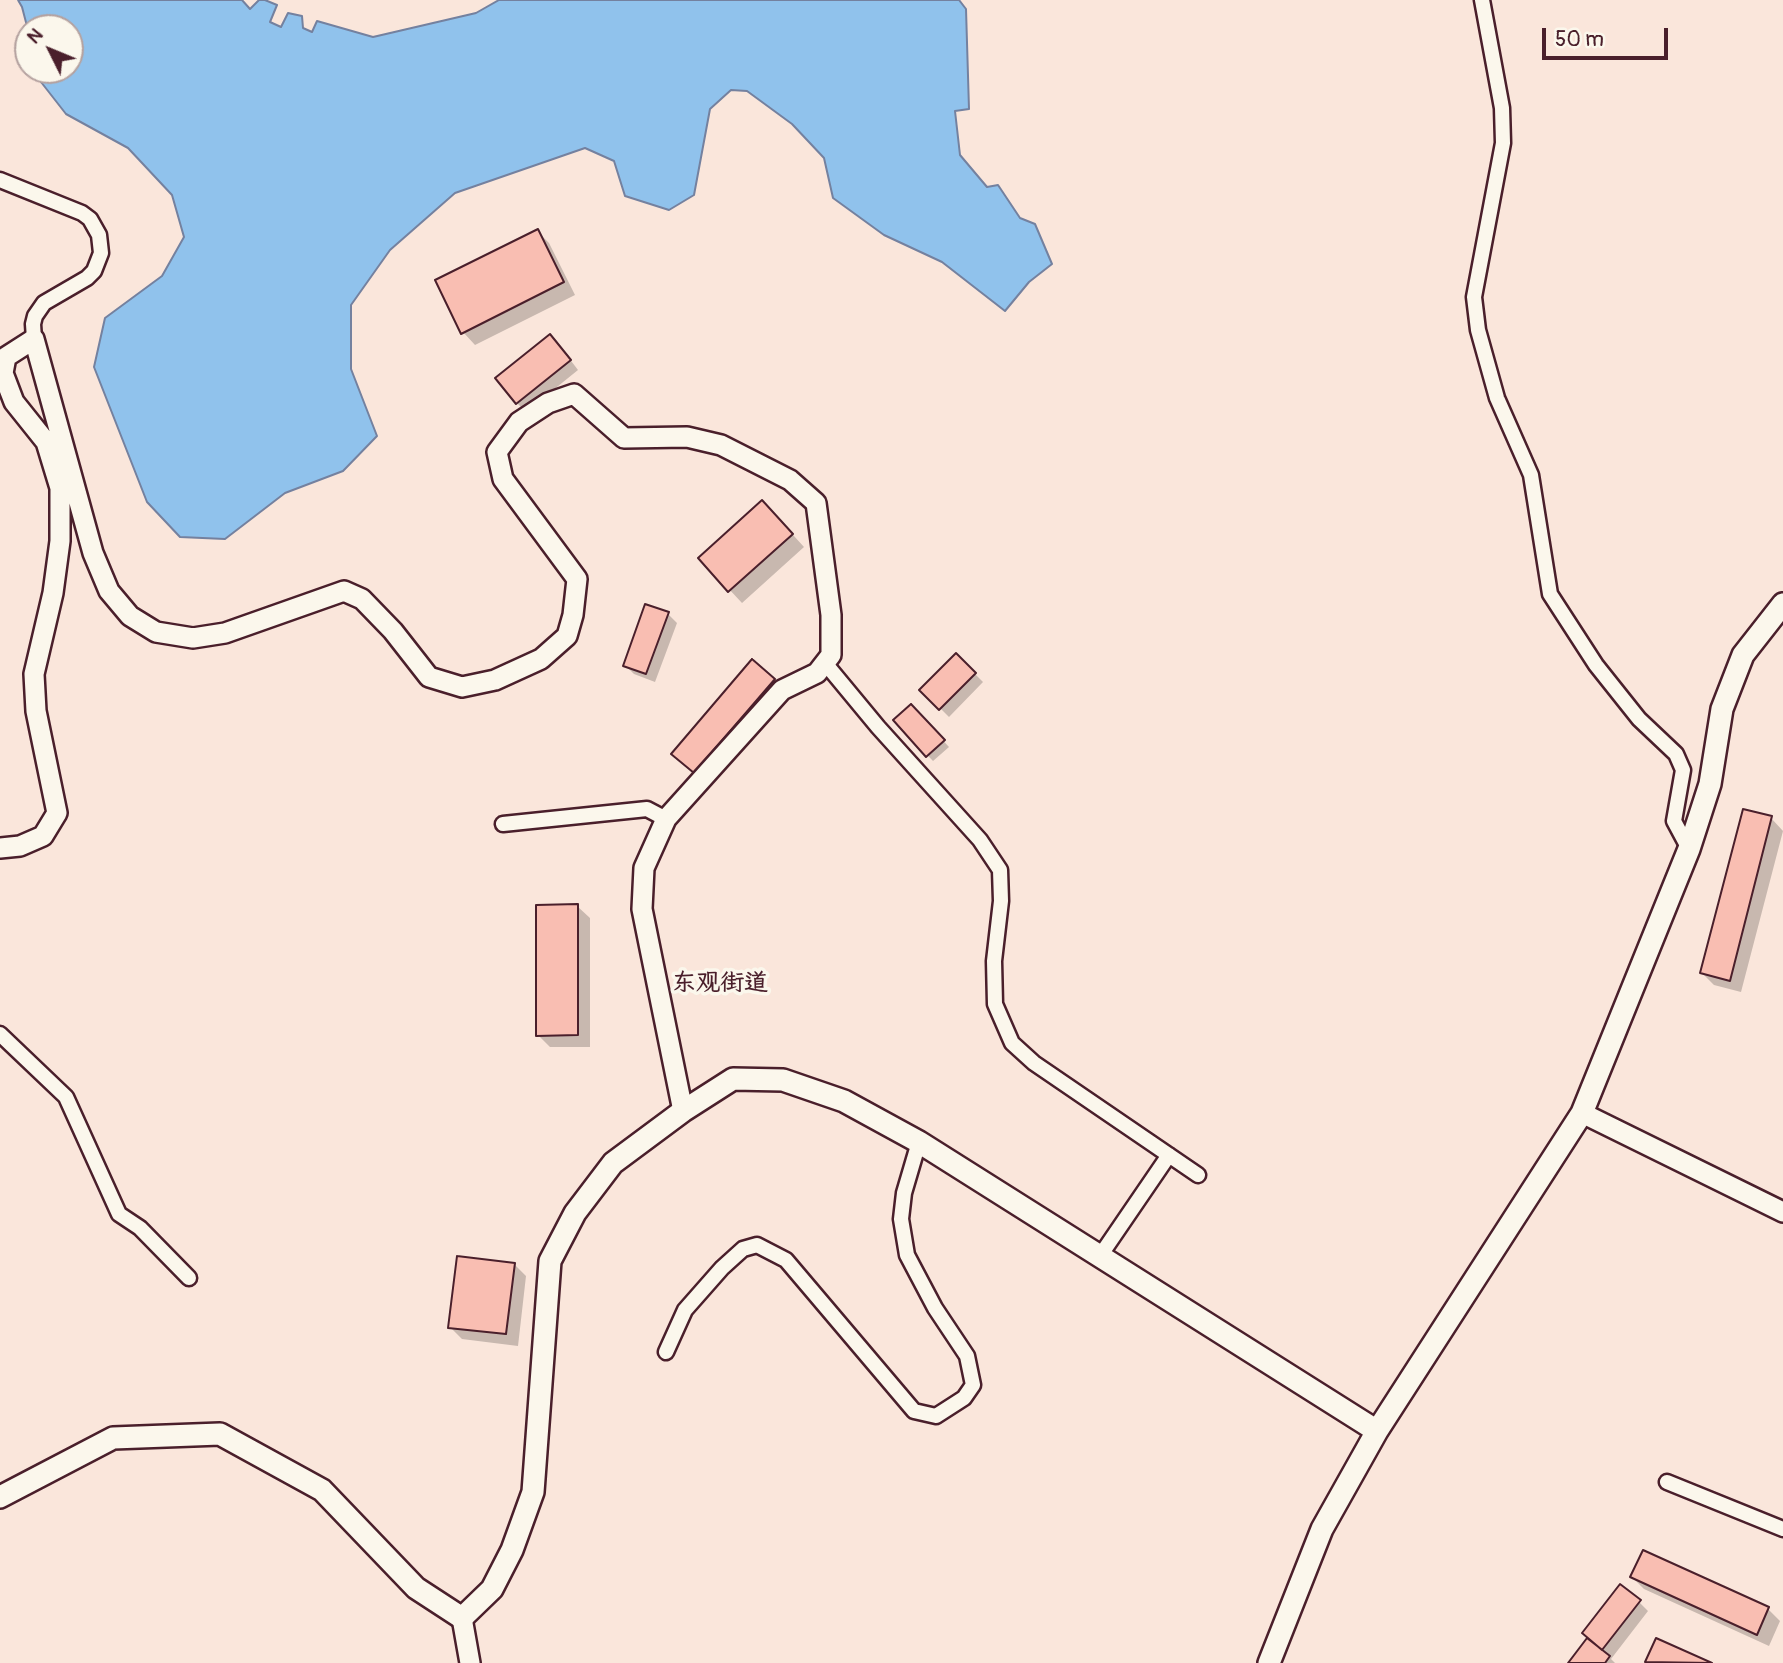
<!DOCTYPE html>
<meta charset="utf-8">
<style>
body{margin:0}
#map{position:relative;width:1783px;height:1663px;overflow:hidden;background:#fae6db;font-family:Pangolin,sans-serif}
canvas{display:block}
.north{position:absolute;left:14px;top:14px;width:70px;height:70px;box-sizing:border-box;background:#fbf7ec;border:2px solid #b4a19f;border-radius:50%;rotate:313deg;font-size:19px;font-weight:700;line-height:28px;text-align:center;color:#4a1f2b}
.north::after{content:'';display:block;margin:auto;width:24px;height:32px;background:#4a1f2b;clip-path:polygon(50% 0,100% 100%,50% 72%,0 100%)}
.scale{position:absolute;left:1542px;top:28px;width:126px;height:32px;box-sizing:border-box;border:4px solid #4a1f2b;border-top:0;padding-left:9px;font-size:21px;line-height:24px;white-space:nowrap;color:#4a1f2b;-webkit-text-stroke:5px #fbf7ec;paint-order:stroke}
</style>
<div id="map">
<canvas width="1783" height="1663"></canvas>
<div class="north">N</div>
<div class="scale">50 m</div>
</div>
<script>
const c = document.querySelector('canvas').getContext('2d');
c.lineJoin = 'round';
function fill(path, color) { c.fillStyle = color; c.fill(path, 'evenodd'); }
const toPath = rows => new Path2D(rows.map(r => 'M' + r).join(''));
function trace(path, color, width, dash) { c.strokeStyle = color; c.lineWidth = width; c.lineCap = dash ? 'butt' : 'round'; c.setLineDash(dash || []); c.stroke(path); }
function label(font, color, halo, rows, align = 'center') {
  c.font = font + ' Pangolin,"LXGW WenKai TC",sans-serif'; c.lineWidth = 7; c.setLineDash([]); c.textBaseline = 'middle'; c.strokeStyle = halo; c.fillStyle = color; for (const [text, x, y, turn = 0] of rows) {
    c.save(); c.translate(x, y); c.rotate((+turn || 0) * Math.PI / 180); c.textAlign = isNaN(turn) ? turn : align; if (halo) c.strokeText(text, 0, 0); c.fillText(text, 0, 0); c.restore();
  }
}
const water = toPath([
 [18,0,242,0,250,9,259,0,265,0,277,5,270,22,281,27,288,13,302,16,303,28,312,32,317,21,373,37,476,13,499,0,959,0,966,9,969,109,955,111,960,155,987,187,998,185,1020,218,1035,224,1052,264,1029,282,1005,311,942,262,884,235,833,198,824,158,792,124,747,91,731,90,710,109,694,195,669,210,625,196,614,161,585,148,455,193,390,250,351,305,351,369,377,436,343,471,285,493,225,539,180,537,147,502,94,367,105,318,162,276,184,237,172,195,128,148,66,114,41,82,38,70,70,70,70,28,28,28,28,30,22,7,18,0]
]);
fill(water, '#90c2ec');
trace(water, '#74819f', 2);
fill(toPath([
 [537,231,549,243,575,295,475,345,463,332],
 [559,345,578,370,526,412,517,403],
 [774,514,804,547,742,603,700,558],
 [668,614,677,623,655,682,634,674,625,665],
 [956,655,983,682,949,717,922,690],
 [774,680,783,689,704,781,682,762],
 [911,706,949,747,933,761,895,721],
 [1771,818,1783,831,1741,992,1714,985,1702,973],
 [577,906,590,918,590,1047,550,1047,538,1035],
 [514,1264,526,1276,518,1346,462,1339,450,1327],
 [1643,1552,1768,1609,1780,1621,1769,1646,1644,1589,1632,1577],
 [1639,1602,1648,1611,1611,1659,1615,1663,1570,1663,1589,1638],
 [1657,1640,1707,1663,1649,1663,1647,1661]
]), '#0003');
const building = toPath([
 [538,229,564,282,461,334,435,280,538,229],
 [550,334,571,360,516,404,495,378,550,334],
 [762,500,793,534,728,592,698,558,762,500],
 [645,604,669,612,646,674,623,666,645,604],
 [956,653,976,673,939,710,919,690,956,653],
 [752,659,775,679,694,773,671,754,752,659],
 [911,704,945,740,926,757,893,720,911,704],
 [1743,809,1772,816,1730,981,1700,973,1743,809],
 [578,904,578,1035,536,1036,536,905,578,904],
 [457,1256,515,1263,506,1334,448,1328,457,1256],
 [1643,1550,1769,1607,1757,1635,1630,1577,1643,1550],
 [1620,1584,1641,1600,1602,1650,1582,1633,1620,1584],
 [1587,1638,1610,1656,1605,1663,1568,1663,1587,1638],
 [1656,1638,1712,1663,1645,1662,1656,1638]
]);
fill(building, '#f9beb2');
trace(building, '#4a1f2b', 2);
const minor = toPath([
 [1482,0,1502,108,1503,143,1474,297,1478,330,1497,398,1531,475,1550,594,1596,665,1639,719,1676,754,1683,770,1674,821,1689,849],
 [0,180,82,213,90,219,99,235,101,253,94,271,87,278,44,303,35,316,33,324,34,339],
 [825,663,878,727,980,840,1000,870,1001,901,994,961,995,1004,1012,1043,1034,1063,1198,1175],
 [503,824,647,809,666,819],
 [0,1034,66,1097,119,1214,140,1228,189,1278],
 [1100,1256,1169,1155],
 [666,1352,685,1310,722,1268,743,1249,757,1245,786,1260,914,1411,936,1416,964,1398,973,1385,967,1356,935,1308,907,1255,901,1219,904,1193,919,1142],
 [1667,1482,1783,1529]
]);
const tertiary = toPath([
 [0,848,20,846,43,836,57,813,36,711,34,674,53,593,60,541,60,488,46,442,14,402,3,373,6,357,34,339,93,553,109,591,130,616,156,632,193,638,225,633,344,591,362,599,393,631,429,677,462,687,495,680,541,659,567,636,573,615,577,579,503,479,497,452,519,422,548,403,574,394,624,438,687,437,721,445,790,480,816,503,831,615,831,655,817,673,782,690,666,819,644,868,642,909,683,1111],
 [1582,1113,1783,1212],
 [462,1618,470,1663]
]);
const secondary = toPath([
 [0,1497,113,1438,220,1434,322,1490,416,1588,462,1618,492,1589,512,1550,533,1492,550,1261,575,1213,613,1163,683,1111,733,1079,783,1080,844,1101,919,1142,1377,1431],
 [1269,1663,1322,1529,1377,1431,1582,1113,1689,849,1710,784,1722,709,1743,655,1783,604]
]);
trace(minor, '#4a1f2b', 19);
trace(tertiary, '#4a1f2b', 24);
trace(secondary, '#4a1f2b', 26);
trace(minor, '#fbf7ec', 14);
trace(tertiary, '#fbf7ec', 19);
trace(secondary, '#fbf7ec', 21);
label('bold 24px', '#4a1f2b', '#fbf7ec', [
 ["东观街道",720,984]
]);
</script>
